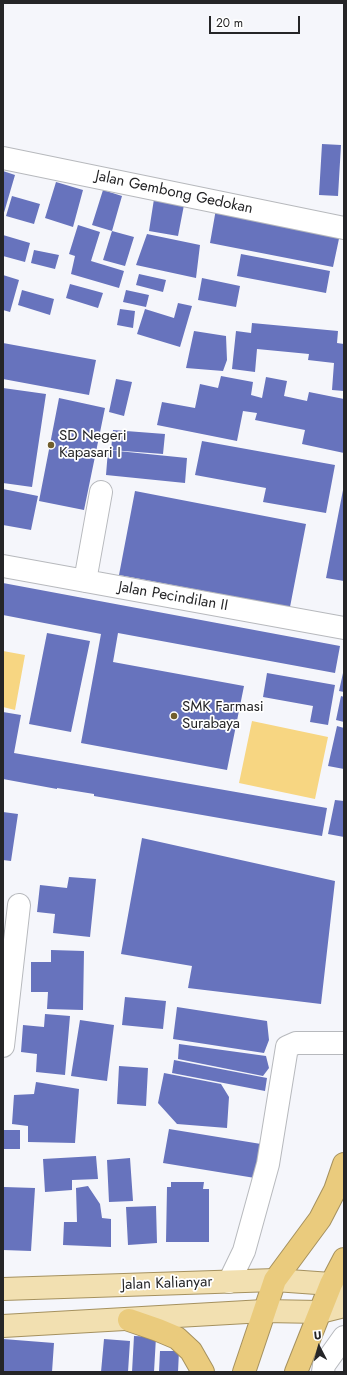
<!DOCTYPE html>
<style>
body{margin:0}
#map{position:relative;width:347px;height:1375px;overflow:hidden;background:#f5f6fb;font-family:Jost,sans-serif}
canvas{display:block}
.frame{position:absolute;inset:0;border:4px solid #252527;pointer-events:none}
.north{position:absolute;left:299px;top:1327px;width:40px;height:40px;-webkit-text-stroke:3px #fff;paint-order:stroke;rotate:354deg;font-size:11px;font-weight:700;line-height:16px;text-align:center;color:#252527}
.north::after{content:'';display:block;margin:auto;width:14px;height:18px;background:#252527;clip-path:polygon(50% 0,100% 100%,50% 72%,0 100%)}
.scale{position:absolute;left:209px;top:16px;width:91px;height:18px;box-sizing:border-box;border:2px solid #252527;border-top:0;padding-left:5px;font-size:12px;line-height:14px;white-space:nowrap;color:#252527;-webkit-text-stroke:3px #fff;paint-order:stroke}
</style>
<div id="map">
<canvas width="347" height="1375"></canvas>
<div class="frame"></div>
<div class="north">U</div>
<div class="scale">20 m</div>
</div>
<script>
const c = document.querySelector('canvas').getContext('2d');
c.lineJoin = 'round';
function fill(path, color) { c.fillStyle = color; c.fill(path, 'evenodd'); }
const toPath = rows => new Path2D(rows.map(r => 'M' + r).join(''));
function trace(path, color, width, dash) { c.strokeStyle = color; c.lineWidth = width; c.lineCap = dash ? 'butt' : 'round'; c.setLineDash(dash || []); c.stroke(path); }
function label(font, color, halo, rows, align = 'center') {
  c.font = font + ' Jost,sans-serif'; c.lineWidth = 3.5; c.setLineDash([]); c.textBaseline = 'middle'; c.strokeStyle = halo; c.fillStyle = color; for (const [text, x, y, turn = 0] of rows) {
    c.save(); c.translate(x, y); c.rotate((+turn || 0) * Math.PI / 180); c.textAlign = isNaN(turn) ? turn : align; if (halo) c.strokeText(text, 0, 0); c.fillText(text, 0, 0); c.restore();
  }
}
fill(toPath([
 [3,651,25,655,15,710,3,707],
 [252,721,328,737,315,799,239,783]
]), '#f7d682');
fill(toPath([
 [322,144,341,145,338,196,319,195],
 [3,171,15,175,3,216],
 [56,182,83,190,73,227,45,218],
 [103,190,122,196,112,231,92,225],
 [12,196,40,204,34,224,6,216],
 [154,199,184,205,178,236,149,231],
 [216,209,340,234,333,267,210,243],
 [78,225,100,232,91,261,124,271,119,288,71,274,75,256,69,254],
 [112,231,134,237,125,266,103,260],
 [147,234,200,245,196,278,136,265],
 [3,235,30,243,25,262,3,256],
 [34,250,59,255,55,269,31,263],
 [241,254,330,271,326,293,237,276],
 [139,274,166,280,163,292,136,285],
 [3,275,19,280,10,312,3,310],
 [202,278,240,286,236,307,198,300],
 [70,284,103,293,98,308,66,298],
 [22,290,54,299,50,315,18,305],
 [126,290,149,295,146,307,123,302],
 [178,303,192,306,180,347,137,334,145,309,174,318],
 [120,309,135,311,133,328,117,325],
 [252,323,338,331,337,343,344,344,344,391,332,390,334,363,308,360,309,354,257,349,255,372,232,369,236,331,251,333],
 [194,331,226,336,227,360,223,371,186,368],
 [3,343,96,360,89,395,3,379],
 [221,376,253,382,251,395,262,398,266,377,287,381,284,396,307,401,309,392,344,399,344,453,302,444,305,430,255,420,257,413,243,411,237,441,157,425,162,402,195,408,200,384,218,388],
 [116,379,132,382,124,416,109,412],
 [3,388,46,394,32,487,3,483],
 [59,398,105,408,84,510,39,501],
 [113,430,165,434,163,454,111,450],
 [202,441,335,465,326,513,263,502,266,488,195,475],
 [108,450,187,458,185,483,106,475],
 [3,489,38,496,31,530,3,525],
 [343,490,344,490,344,581,326,578],
 [135,491,306,524,290,607,119,575],
 [3,583,340,646,335,673,118,633,113,662,244,686,227,770,81,743,101,634,3,615],
 [47,633,90,641,71,732,29,724],
 [267,673,335,685,328,725,310,722,313,706,263,697],
 [343,673,344,673,344,692,339,691],
 [341,696,344,697,344,722,336,720],
 [3,712,21,715,14,753,327,808,322,836,94,796,94,794,57,788,57,789,3,779],
 [337,726,344,728,344,769,328,766],
 [335,800,344,801,344,837,328,834],
 [3,812,18,814,11,861,3,860],
 [142,838,335,881,321,1004,188,988,192,966,121,954],
 [69,877,96,879,90,937,53,933,55,914,37,912,40,885,67,888],
 [51,950,84,951,83,1010,47,1009,48,992,31,992,31,962,51,962],
 [125,997,166,1001,163,1029,122,1025],
 [177,1007,267,1021,269,1040,264,1053,173,1039],
 [45,1014,70,1016,65,1075,36,1072,37,1054,21,1052,23,1025,44,1027],
 [80,1020,114,1025,107,1081,71,1076],
 [179,1044,266,1056,269,1068,263,1076,178,1059],
 [174,1060,267,1078,265,1091,172,1073],
 [119,1066,148,1068,146,1106,117,1104],
 [164,1073,221,1084,229,1097,227,1128,177,1124,158,1103],
 [36,1082,79,1089,75,1143,28,1142,28,1126,12,1124,14,1095,34,1094],
 [169,1129,261,1144,255,1178,163,1163],
 [3,1130,20,1130,20,1149,3,1149],
 [96,1156,98,1179,72,1180,72,1190,45,1192,43,1159],
 [130,1158,133,1201,109,1202,107,1160],
 [171,1182,204,1182,203,1189,209,1189,209,1242,166,1242,167,1187,171,1187],
 [88,1186,100,1204,102,1218,111,1219,111,1247,63,1245,64,1222,77,1222,76,1188],
 [4,1187,35,1188,31,1251,3,1250],
 [156,1206,157,1243,128,1245,126,1207],
 [134,1336,156,1337,154,1372,132,1372],
 [3,1339,54,1343,52,1372,3,1372],
 [104,1339,130,1341,128,1372,101,1372],
 [160,1351,179,1351,178,1372,159,1372]
]), '#6773bd');
const minor = toPath([
 [3,158,344,228],
 [3,566,344,628],
 [85,581,101,492],
 [3,1046,19,905],
 [229,1282,244,1251,268,1164,287,1047,296,1043,344,1043],
 [323,1372,324,1365,344,1337]
]);
const major = toPath([
 [3,1289,275,1280,331,1284,344,1289],
 [3,1326,264,1311,320,1312,344,1306]
]);
const highway = toPath([
 [129,1320,158,1330,177,1338,191,1351,203,1372],
 [244,1372,275,1280,320,1219,335,1190,344,1164],
 [296,1372,331,1284,344,1259]
]);
trace(minor, '#b7b9bd', 24);
trace(major, '#a5915f', 24);
trace(highway, '#a5915f', 24);
trace(minor, '#fff', 22);
trace(major, '#f2e0b1', 22);
trace(highway, '#eacb7d', 22);
for (const [x, y, r, color] of [
 [51,445,4,"#715e2d"],
 [174,716,4,"#715e2d"]
]) { const dot = new Path2D(); dot.arc(x, y, r, 0, 2 * Math.PI); c.fillStyle = color; c.fill(dot); trace(dot, '#fff', 1.5); }
label('15px', '#252527', '#fff', [
 ["Jalan Gembong Gedokan",174,193,12],
 ["Jalan Pecindilan II",173,597,10],
 ["Jalan Kalianyar",167,1284,-2]
]);
label('15px', '#252527', '#fff', [
 ["SD Negeri",59,436],
 ["Kapasari I",59,453],
 ["SMK Farmasi",182,707],
 ["Surabaya",182,724]
], 'left');
</script>
